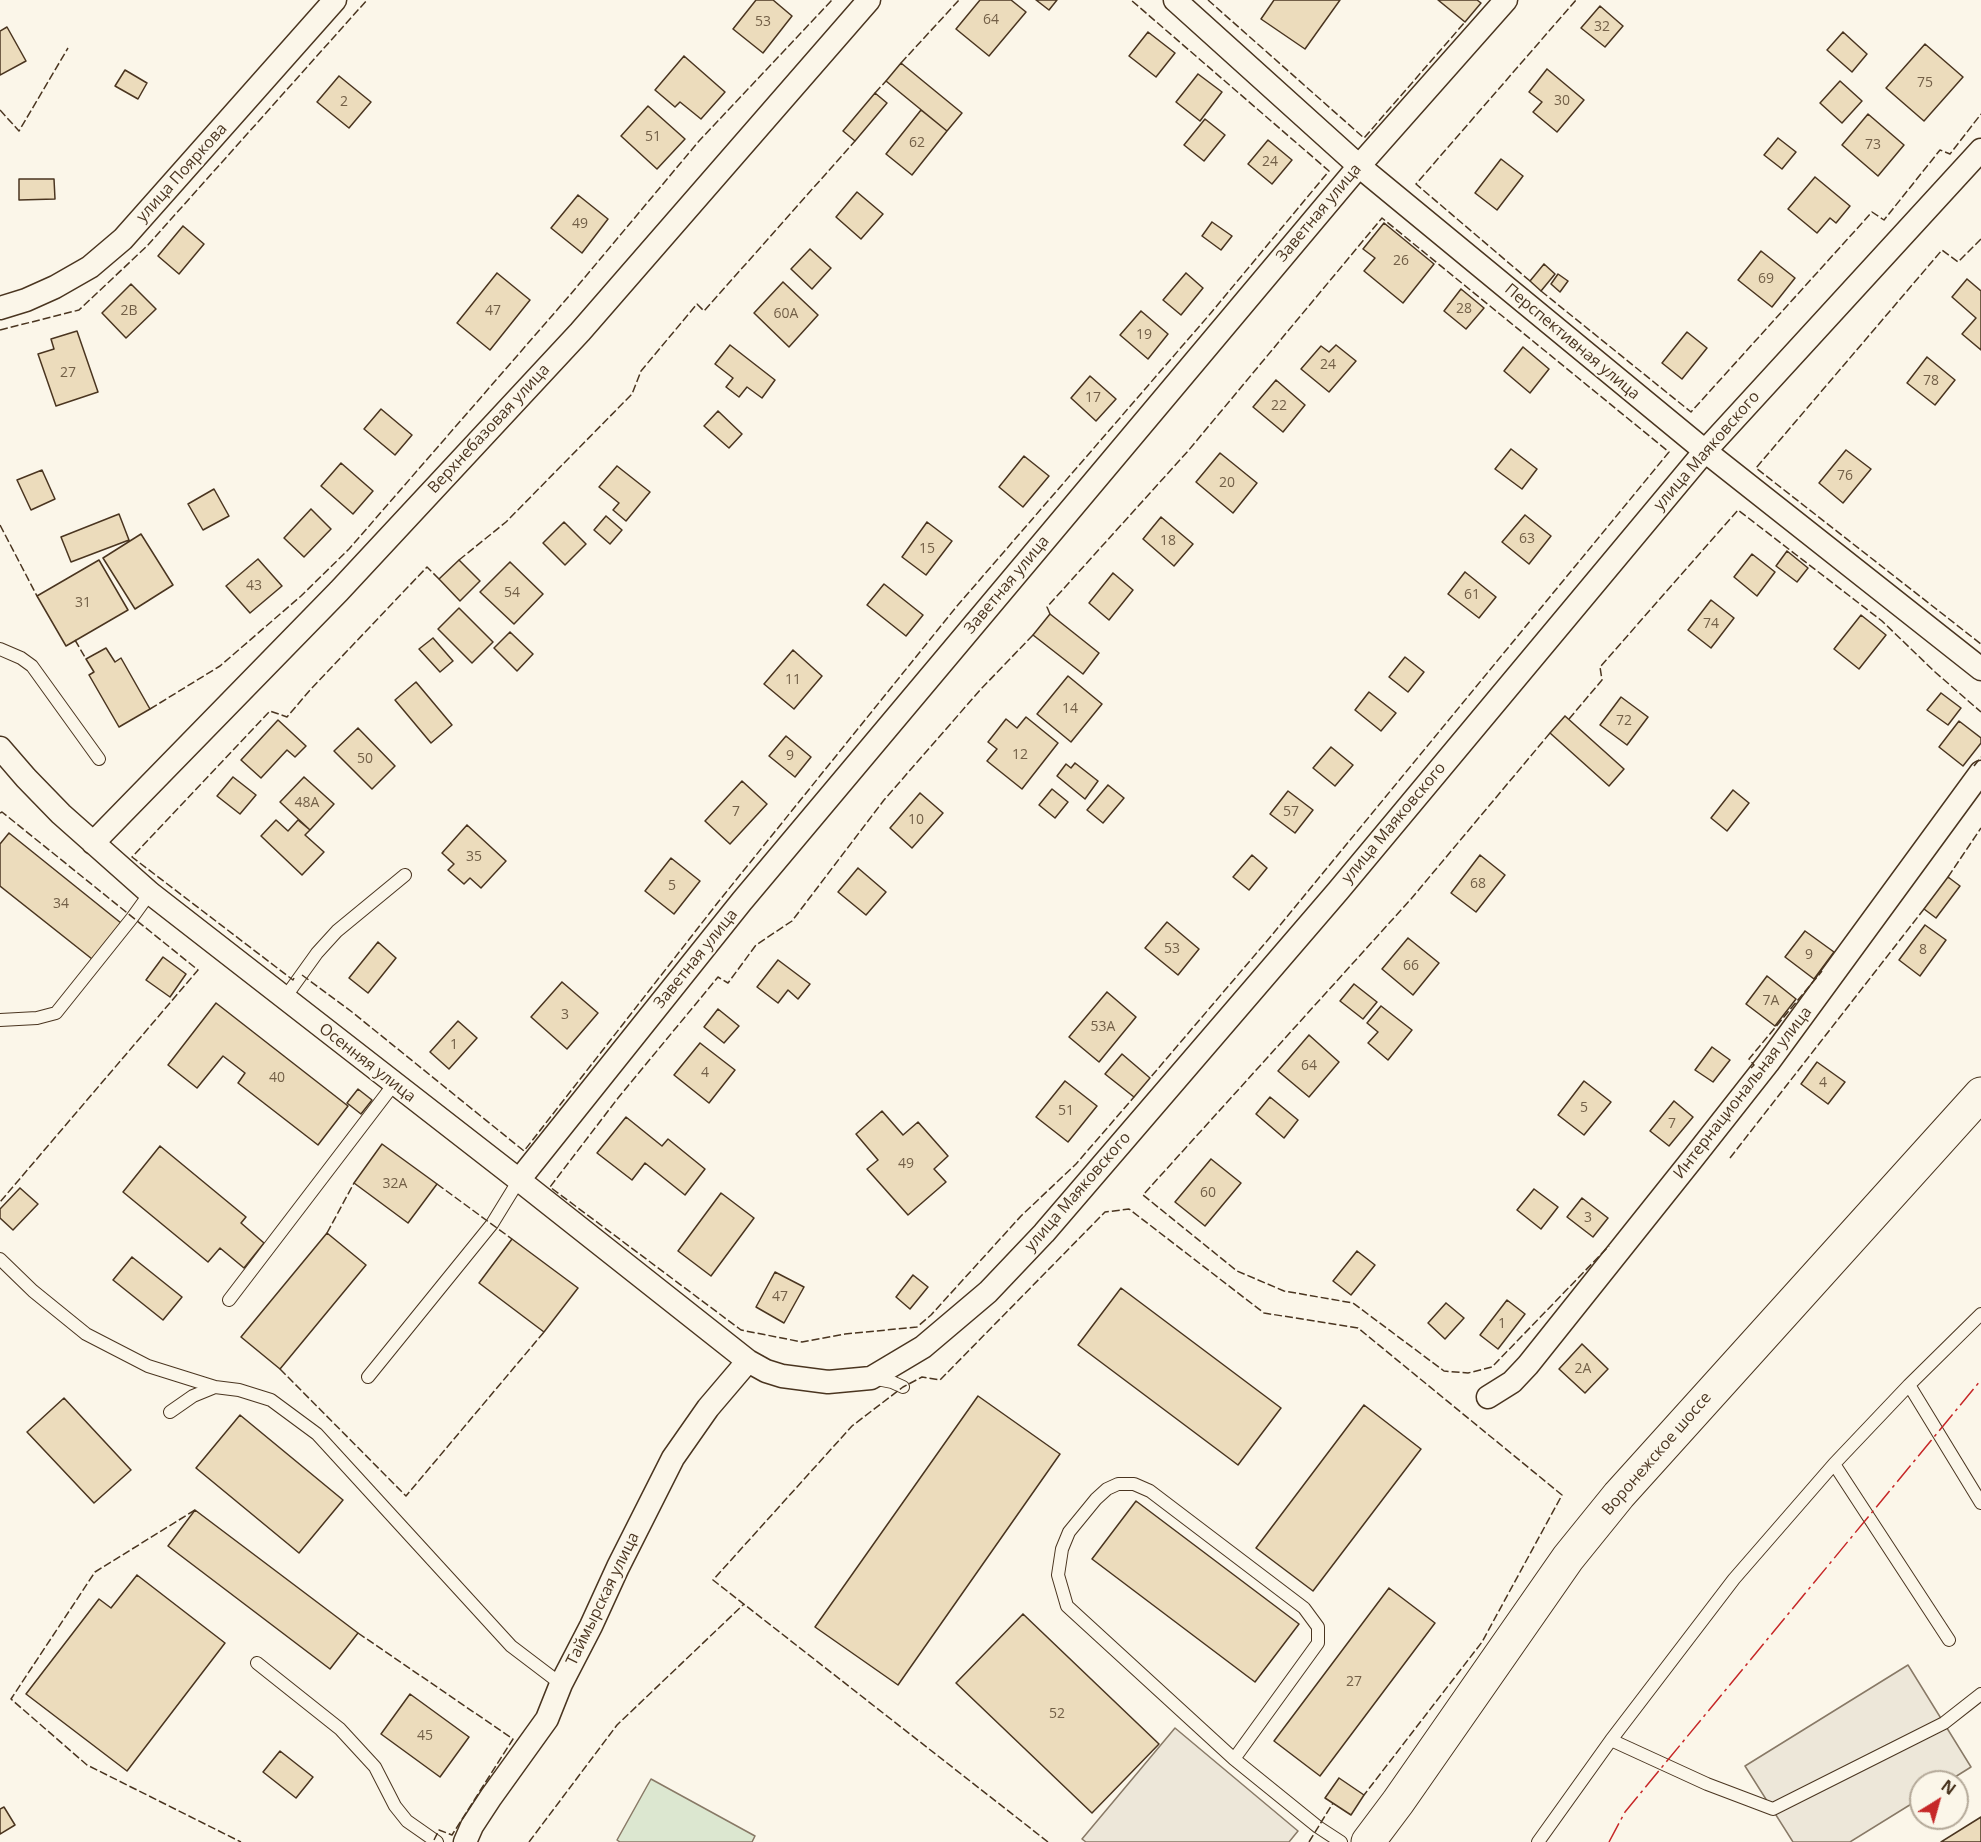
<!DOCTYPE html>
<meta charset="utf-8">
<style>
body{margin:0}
#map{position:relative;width:1981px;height:1842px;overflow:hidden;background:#fbf6e9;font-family:"Open Sans",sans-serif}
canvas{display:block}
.north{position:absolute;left:1909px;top:1770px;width:60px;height:60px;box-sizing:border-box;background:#fbf6e9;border:2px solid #b4a999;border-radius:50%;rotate:37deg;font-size:16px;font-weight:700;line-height:24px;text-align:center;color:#4a3520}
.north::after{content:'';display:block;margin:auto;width:21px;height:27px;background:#c62828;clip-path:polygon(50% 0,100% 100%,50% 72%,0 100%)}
</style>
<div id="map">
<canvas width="1981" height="1842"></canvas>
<div class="north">N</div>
</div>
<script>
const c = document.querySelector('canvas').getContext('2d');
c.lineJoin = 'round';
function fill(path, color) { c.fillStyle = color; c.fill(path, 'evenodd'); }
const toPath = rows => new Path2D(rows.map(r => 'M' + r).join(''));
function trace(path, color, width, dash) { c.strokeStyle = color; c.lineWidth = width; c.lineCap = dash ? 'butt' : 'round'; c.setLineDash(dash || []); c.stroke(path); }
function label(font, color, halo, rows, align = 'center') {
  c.font = font + ' "Open Sans",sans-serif'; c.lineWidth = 4.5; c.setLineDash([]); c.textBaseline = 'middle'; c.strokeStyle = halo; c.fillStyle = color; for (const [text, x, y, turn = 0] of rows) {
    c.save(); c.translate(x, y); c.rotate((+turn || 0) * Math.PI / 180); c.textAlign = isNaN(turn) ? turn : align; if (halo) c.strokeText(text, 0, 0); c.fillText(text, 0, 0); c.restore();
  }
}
const green = toPath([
 [651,1779,755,1836,752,1842,620,1842,617,1840,651,1779]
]);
fill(green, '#dce7d0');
trace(green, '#887966', 1.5);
const parking = toPath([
 [1908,1665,1971,1767,1947,1782,1921,1782,1921,1798,1850,1842,1793,1842,1745,1766,1908,1665],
 [1175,1728,1298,1831,1289,1842,1086,1842,1082,1839,1175,1728]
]);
fill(parking, '#ede7d9');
trace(parking, '#887966', 1.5);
const building = toPath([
 [756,0,773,0,792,16,763,53,733,29,756,0],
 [980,0,1011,0,1026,12,989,56,956,29,980,0],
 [1036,0,1057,0,1049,10,1036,0],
 [1274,0,1340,0,1305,49,1261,19,1274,0],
 [1438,0,1477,0,1481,3,1465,22,1438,0],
 [1600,6,1623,26,1605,47,1581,28,1600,6],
 [7,27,26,61,0,75,0,31,7,27],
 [1148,32,1175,53,1156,77,1129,56,1148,32],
 [1843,32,1867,54,1852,72,1827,50,1843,32],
 [1925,44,1963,77,1924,121,1886,88,1925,44],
 [684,56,725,92,701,119,680,102,675,107,655,90,684,56],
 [901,63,962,113,947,131,886,81,901,63],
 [1547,69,1584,100,1557,132,1533,112,1542,102,1529,92,1547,69],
 [125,70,147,83,138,99,115,86,125,70],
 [1198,74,1222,92,1200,121,1176,102,1198,74],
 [339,76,371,102,349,128,317,102,339,76],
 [1840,81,1862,101,1842,123,1820,103,1840,81],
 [875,93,887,103,855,141,843,131,875,93],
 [648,106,685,139,657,169,621,136,648,106],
 [921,110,947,131,912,175,886,154,921,110],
 [1868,114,1904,145,1878,176,1842,145,1868,114],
 [1205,119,1225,135,1204,161,1184,145,1205,119],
 [1778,138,1796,152,1782,169,1764,155,1778,138],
 [1268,140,1292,160,1272,184,1248,164,1268,140],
 [1501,159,1523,176,1497,210,1475,193,1501,159],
 [1815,177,1850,206,1836,223,1830,218,1817,233,1788,209,1815,177],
 [19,179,54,179,55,199,19,200,19,179],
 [857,192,883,214,861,239,836,217,857,192],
 [578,195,608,219,582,253,551,228,578,195],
 [1212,222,1232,236,1221,250,1202,236,1212,222],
 [1384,223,1434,264,1403,303,1364,271,1375,258,1363,249,1384,223],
 [183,226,204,244,179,274,158,256,183,226],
 [810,249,831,268,812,289,791,269,810,249],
 [1761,251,1795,278,1772,307,1738,280,1761,251],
 [1544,264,1555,274,1541,291,1530,281,1544,264],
 [497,273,530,300,490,350,457,323,497,273],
 [1186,273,1203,288,1181,315,1163,300,1186,273],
 [1558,274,1568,281,1560,292,1551,284,1558,274],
 [1967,279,1981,291,1981,350,1962,334,1976,318,1952,297,1967,279],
 [783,282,818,315,789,347,754,313,783,282],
 [131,284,156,309,126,338,102,313,131,284],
 [1461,289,1484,308,1466,329,1444,311,1461,289],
 [1141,311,1168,334,1148,359,1120,335,1141,311],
 [77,331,98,392,56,406,38,354,54,349,51,339,77,331],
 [1687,332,1707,348,1682,379,1662,363,1687,332],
 [730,345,775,380,762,398,747,387,739,397,726,387,733,378,715,364,730,345],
 [1336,345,1356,361,1329,392,1301,369,1321,346,1329,352,1336,345],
 [1523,347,1549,369,1530,393,1504,371,1523,347],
 [1927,357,1955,380,1935,405,1907,383,1927,357],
 [1090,376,1116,399,1096,421,1071,398,1090,376],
 [1276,380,1305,405,1283,432,1253,407,1276,380],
 [381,409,412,435,395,455,364,429,381,409],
 [718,411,742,434,729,448,704,426,718,411],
 [1511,449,1537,469,1522,489,1495,469,1511,449],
 [1846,450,1871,469,1843,503,1819,483,1846,450],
 [1220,453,1257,483,1233,513,1196,482,1220,453],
 [1024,456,1049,476,1023,507,999,487,1024,456],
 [341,463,373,491,353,514,321,486,341,463],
 [617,466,650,492,626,521,613,510,619,503,599,487,617,466],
 [42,470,55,499,31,510,17,480,42,470],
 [214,489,229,516,203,530,188,504,214,489],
 [311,509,331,529,304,557,284,538,311,509],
 [119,514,129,540,71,562,61,537,119,514],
 [1525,515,1551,536,1529,564,1502,542,1525,515],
 [606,516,622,530,610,544,594,530,606,516],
 [1161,517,1193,544,1174,566,1143,539,1161,517],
 [564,522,586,544,565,565,543,543,564,522],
 [927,522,952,541,926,575,902,557,927,522],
 [141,534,173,585,135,609,103,558,141,534],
 [1787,551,1808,568,1797,582,1776,566,1787,551],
 [1752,554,1775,572,1757,596,1734,577,1752,554],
 [258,559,282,586,250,613,226,586,258,559],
 [99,560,128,610,66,646,37,596,99,560],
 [459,560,480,581,460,601,439,579,459,560],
 [510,562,543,594,514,624,480,592,510,562],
 [1465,572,1496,597,1479,618,1448,594,1465,572],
 [1113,573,1133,590,1109,620,1089,603,1113,573],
 [884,584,923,615,906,636,867,605,884,584],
 [1711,600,1734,618,1711,648,1688,630,1711,600],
 [459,608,493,642,472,663,438,629,459,608],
 [1050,614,1099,653,1083,674,1033,635,1050,614],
 [1861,615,1886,635,1859,669,1834,649,1861,615],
 [510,632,533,654,517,671,494,648,510,632],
 [433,638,453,661,440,672,419,649,433,638],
 [106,648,115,662,121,658,150,709,119,727,89,675,94,672,86,659,106,648],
 [793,650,822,676,794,709,764,684,793,650],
 [1405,657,1424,672,1408,692,1389,677,1405,657],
 [1068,676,1102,704,1071,742,1037,714,1068,676],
 [416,682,452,725,431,743,395,700,416,682],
 [1369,692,1396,713,1381,731,1355,710,1369,692],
 [1941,693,1961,708,1948,725,1927,710,1941,693],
 [1621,697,1648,717,1627,745,1600,725,1621,697],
 [1565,716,1624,769,1609,786,1550,733,1565,716],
 [1026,717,1058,743,1022,789,987,761,997,749,988,742,1006,719,1017,728,1026,717],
 [278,720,306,746,295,757,287,750,261,778,241,760,278,720],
 [1959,721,1981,738,1981,743,1963,766,1939,747,1959,721],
 [358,728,395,766,372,789,334,751,358,728],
 [786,736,811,757,795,777,769,756,786,736],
 [1331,747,1353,765,1335,786,1313,768,1331,747],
 [1075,763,1098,781,1085,799,1057,776,1066,764,1071,768,1075,763],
 [233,777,256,795,240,814,217,796,233,777],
 [304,777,334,804,310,830,280,802,304,777],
 [742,781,767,804,730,844,705,821,742,781],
 [1108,785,1124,798,1103,823,1087,810,1108,785],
 [1052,789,1068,802,1055,818,1039,805,1052,789],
 [1733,790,1749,803,1727,831,1711,818,1733,790],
 [1288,791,1313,810,1295,833,1270,814,1288,791],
 [920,793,943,813,912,848,890,828,920,793],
 [276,820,288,831,298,820,310,830,305,835,324,852,302,875,261,836,276,820],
 [467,825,506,861,481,888,470,878,464,884,448,870,454,864,442,853,467,825],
 [9,833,121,923,92,959,0,886,0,844,9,833],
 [1252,855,1267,868,1249,890,1233,877,1252,855],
 [1480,855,1505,875,1476,912,1451,893,1480,855],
 [671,858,700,881,674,914,645,891,671,858],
 [858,868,886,892,866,915,838,892,858,868],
 [1948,877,1960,886,1936,918,1924,909,1948,877],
 [1167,922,1199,949,1178,975,1145,948,1167,922],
 [1925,925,1946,940,1920,976,1899,960,1925,925],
 [1805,931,1834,952,1814,979,1785,957,1805,931],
 [1408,938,1439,963,1413,995,1382,969,1408,938],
 [378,942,396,958,368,993,349,978,378,942],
 [163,957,186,974,170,997,146,980,163,957],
 [778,960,810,984,798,999,788,990,778,1003,757,987,778,960],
 [1767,976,1796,999,1775,1026,1746,1004,1767,976],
 [562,982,598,1013,567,1049,531,1017,562,982],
 [1354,984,1377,1002,1363,1019,1340,1001,1354,984],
 [1107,992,1136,1017,1099,1062,1069,1037,1107,992],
 [216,1003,348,1106,318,1145,238,1083,245,1073,223,1056,197,1088,168,1065,216,1003],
 [1381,1006,1412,1030,1388,1060,1368,1043,1378,1032,1367,1023,1381,1006],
 [718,1009,739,1026,724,1043,704,1027,718,1009],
 [458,1021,477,1038,449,1069,430,1052,458,1021],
 [1309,1035,1339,1062,1309,1097,1278,1071,1309,1035],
 [700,1043,735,1070,709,1103,674,1075,700,1043],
 [1712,1047,1730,1060,1713,1082,1695,1070,1712,1047],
 [1122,1054,1150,1078,1134,1097,1105,1074,1122,1054],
 [1817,1062,1845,1082,1828,1104,1801,1084,1817,1062],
 [1065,1081,1097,1106,1068,1142,1036,1117,1065,1081],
 [1584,1081,1611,1102,1584,1135,1558,1115,1584,1081],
 [358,1089,372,1100,361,1114,347,1103,358,1089],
 [1270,1097,1298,1120,1284,1138,1256,1114,1270,1097],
 [1674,1101,1693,1117,1669,1146,1650,1131,1674,1101],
 [882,1111,903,1135,918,1122,948,1156,934,1169,946,1182,908,1215,867,1169,878,1160,856,1134,882,1111],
 [626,1117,662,1146,668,1139,705,1169,685,1195,645,1163,632,1180,597,1153,626,1117],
 [382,1144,437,1184,408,1223,354,1183,382,1144],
 [160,1146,246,1217,241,1223,264,1243,244,1268,220,1248,208,1262,123,1192,160,1146],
 [1211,1159,1241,1183,1205,1226,1175,1202,1211,1159],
 [20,1188,38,1204,13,1230,0,1218,0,1209,20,1188],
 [1534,1189,1558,1207,1541,1229,1517,1210,1534,1189],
 [721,1193,754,1218,711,1276,678,1251,721,1193],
 [1582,1198,1608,1218,1593,1237,1567,1217,1582,1198],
 [327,1233,366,1265,280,1369,241,1337,327,1233],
 [512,1239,578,1288,544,1332,479,1283,512,1239],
 [1357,1251,1375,1265,1351,1295,1333,1281,1357,1251],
 [132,1257,182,1297,163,1320,113,1280,132,1257],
 [775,1272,804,1287,784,1323,756,1307,775,1272],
 [913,1275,928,1287,910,1309,896,1297,913,1275],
 [1121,1288,1281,1408,1238,1465,1078,1345,1121,1288],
 [1507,1300,1525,1314,1498,1349,1480,1335,1507,1300],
 [1446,1303,1464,1318,1445,1339,1428,1323,1446,1303],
 [1582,1344,1608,1369,1585,1393,1559,1369,1582,1344],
 [978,1396,1060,1454,898,1685,815,1627,978,1396],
 [64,1398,131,1470,94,1503,27,1432,64,1398],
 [1364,1405,1421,1449,1313,1591,1256,1548,1364,1405],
 [240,1415,343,1500,299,1553,196,1468,240,1415],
 [1136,1501,1299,1624,1255,1682,1092,1559,1136,1501],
 [195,1510,358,1633,330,1669,168,1546,195,1510],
 [137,1575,225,1643,127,1771,26,1694,99,1599,111,1608,137,1575],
 [1389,1588,1435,1623,1320,1776,1274,1741,1389,1588],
 [1023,1614,1159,1744,1092,1813,956,1683,1023,1614],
 [410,1694,469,1737,440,1777,381,1734,410,1694],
 [280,1751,313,1777,296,1798,263,1772,280,1751],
 [1339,1778,1364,1795,1351,1815,1325,1798,1339,1778],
 [4,1807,15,1825,0,1834,0,1809,4,1807],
 [1981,1817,1981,1842,1941,1842,1981,1817]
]);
fill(building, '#ecdcbc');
trace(building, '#4a3520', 1.5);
const lane = toPath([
 [0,649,21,658,32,666,99,759],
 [284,999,317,953,337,931,405,875],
 [0,1020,37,1018,56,1013,132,918,150,893],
 [0,1259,33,1291,86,1334,148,1366,215,1387],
 [229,1300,394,1084],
 [368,1377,492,1224,519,1180],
 [872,1378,892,1382,903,1387],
 [1909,1385,1981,1503],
 [170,1412,193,1396,215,1387,239,1390,271,1400,317,1434,511,1646,561,1684],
 [1834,1464,1949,1640],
 [257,1663,340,1729,375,1767,395,1806,407,1821,437,1842],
 [1611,1740,1707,1784,1773,1809,1944,1723,1981,1694],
 [1234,1759,1318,1643,1318,1627,1304,1608,1150,1491,1134,1484,1118,1484,1107,1489,1096,1499,1069,1532,1062,1549,1058,1575,1067,1606,1234,1759,1318,1827,1341,1842],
 [1538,1842,1611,1740,1734,1579,1834,1464,1909,1385,1981,1314]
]);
const street = toPath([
 [1175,0,1359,166,1705,451,1981,669],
 [0,308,26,300,55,287,90,267,123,239,335,0],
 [0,748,26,778,61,814,150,893,519,1180,748,1361,766,1371,782,1376,828,1382,871,1378,923,1347,988,1292,1044,1233,1338,891,1705,451,1981,150],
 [93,843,339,591,580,332,869,0],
 [519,1180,742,901,1359,166,1506,0],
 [1488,1397,1512,1382,1528,1365,1694,1157,1768,1063,1981,772],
 [465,1842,472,1826,491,1797,547,1719,561,1684,591,1626,618,1567,673,1458,708,1408,748,1361]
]);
const secondary = toPath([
 [1368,1842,1398,1802,1568,1558,1619,1495,1981,1094]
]);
trace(lane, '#4a3520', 14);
trace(street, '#4a3520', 25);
trace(secondary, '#4a3520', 35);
trace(lane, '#fbf6e9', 12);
trace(street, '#fbf6e9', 22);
trace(secondary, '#fbf6e9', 33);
trace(toPath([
 [1208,0,1364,138,1465,22],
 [901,63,959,0],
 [875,93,886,81],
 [0,110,19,131,68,48],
 [1981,239,1958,262,1942,250,1756,468,1981,644],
 [1530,281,1416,184,1576,0],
 [1541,291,1691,412,1872,212,1884,220,1940,150,1950,154,1981,114],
 [0,330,79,310,147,246,367,0],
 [0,525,37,596],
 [459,560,506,522,632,394,641,371,697,304,704,311,855,141],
 [1050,614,1047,607,1188,451,1382,218,1669,452,1272,935,1150,1078],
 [1033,635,981,689,884,800,792,921,756,945,728,983,718,977,618,1098,550,1187,741,1330,802,1342,845,1334,917,1327,931,1315,1021,1216,1076,1164,1134,1097],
 [75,640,86,659],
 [150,709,220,666,301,596,349,549,570,295,699,141,832,0],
 [1569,719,1602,680,1600,667,1738,510,1882,621,1935,672,1981,712],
 [1550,733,1411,899,1143,1195,1237,1271,1284,1291,1353,1303,1444,1371,1468,1373,1492,1367,1609,1246],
 [1974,766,1981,757],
 [0,813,2,812,198,970,0,1202],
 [1948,877,1981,828],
 [302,975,352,1012,524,1151,719,901,957,606,1210,314,1329,171,1131,0],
 [294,978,293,980,132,857,270,711,287,717,310,690,427,567,439,579],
 [1751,1068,1754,1065,1749,1059,1822,971],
 [1730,1158,1924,909],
 [437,1184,512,1239],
 [327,1233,354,1183],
 [280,1369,406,1496,544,1332],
 [195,1510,95,1572,11,1699,87,1765,241,1842],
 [358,1633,513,1739,452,1835,439,1830,434,1840],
 [529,1842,617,1725,744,1604],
 [1048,1842,713,1580,852,1426,903,1387,922,1377,940,1380,1105,1212,1129,1209,1264,1313,1358,1328,1562,1495,1482,1642,1364,1795],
 [1309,1842,1333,1803]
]), '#4a3520', 1.5, [8, 3]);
trace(toPath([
 [1609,1842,1625,1812,1981,1380]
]), '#c62828', 1.5, [21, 4.5, 3, 4.5]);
label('14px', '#725f47', null, [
 ["64",991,20],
 ["53",763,22],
 ["32",1602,27],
 ["75",1925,83],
 ["30",1562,101],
 ["2",344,102],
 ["51",653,137],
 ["62",917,143],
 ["73",1873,145],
 ["24",1270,162],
 ["49",580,224],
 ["26",1401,261],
 ["69",1766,279],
 ["28",1464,309],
 ["2В",129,311],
 ["47",493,311],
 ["60А",786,314],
 ["19",1144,335],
 ["24",1328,365],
 ["27",68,373],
 ["78",1931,381],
 ["17",1093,398],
 ["22",1279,406],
 ["76",1845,476],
 ["20",1227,483],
 ["63",1527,539],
 ["18",1168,541],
 ["15",927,549],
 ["43",254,586],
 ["54",512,593],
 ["61",1472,595],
 ["31",83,603],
 ["74",1711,624],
 ["11",793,680],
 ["14",1070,709],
 ["72",1624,721],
 ["12",1020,755],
 ["9",790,756],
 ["50",365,759],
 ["48А",307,803],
 ["7",736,812],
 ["57",1291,812],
 ["10",916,820],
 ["35",474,857],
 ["68",1478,884],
 ["5",672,886],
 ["34",61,904],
 ["53",1172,949],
 ["8",1923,950],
 ["9",1809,955],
 ["66",1411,966],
 ["7А",1771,1001],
 ["3",565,1015],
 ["53А",1103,1027],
 ["1",454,1045],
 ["64",1309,1066],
 ["4",705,1073],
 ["40",277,1078],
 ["4",1823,1083],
 ["5",1584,1108],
 ["51",1066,1111],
 ["7",1672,1124],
 ["49",906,1164],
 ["32А",395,1184],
 ["60",1208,1193],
 ["3",1588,1218],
 ["47",780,1297],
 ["1",1502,1324],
 ["2А",1583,1369],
 ["27",1354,1682],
 ["52",1057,1714],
 ["45",425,1736]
]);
label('16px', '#4a3520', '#fbf6e9', [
 ["улица Пояркова",182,173,-48],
 ["Заветная улица",1319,213,-50],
 ["Перспективная улица",1572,342,40],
 ["Верхнебазовая улица",489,429,-47],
 ["улица Маяковского",1707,451,-49],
 ["Заветная улица",1007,585,-50],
 ["улица Маяковского",1394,823,-50],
 ["Заветная улица",696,959,-51],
 ["Осенняя улица",367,1063,38],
 ["Интернациональная улица",1743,1093,-52],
 ["улица Маяковского",1078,1192,-49],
 ["Воронежское шоссе",1657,1454,-49],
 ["Таймырская улица",603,1599,-64]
]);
</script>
